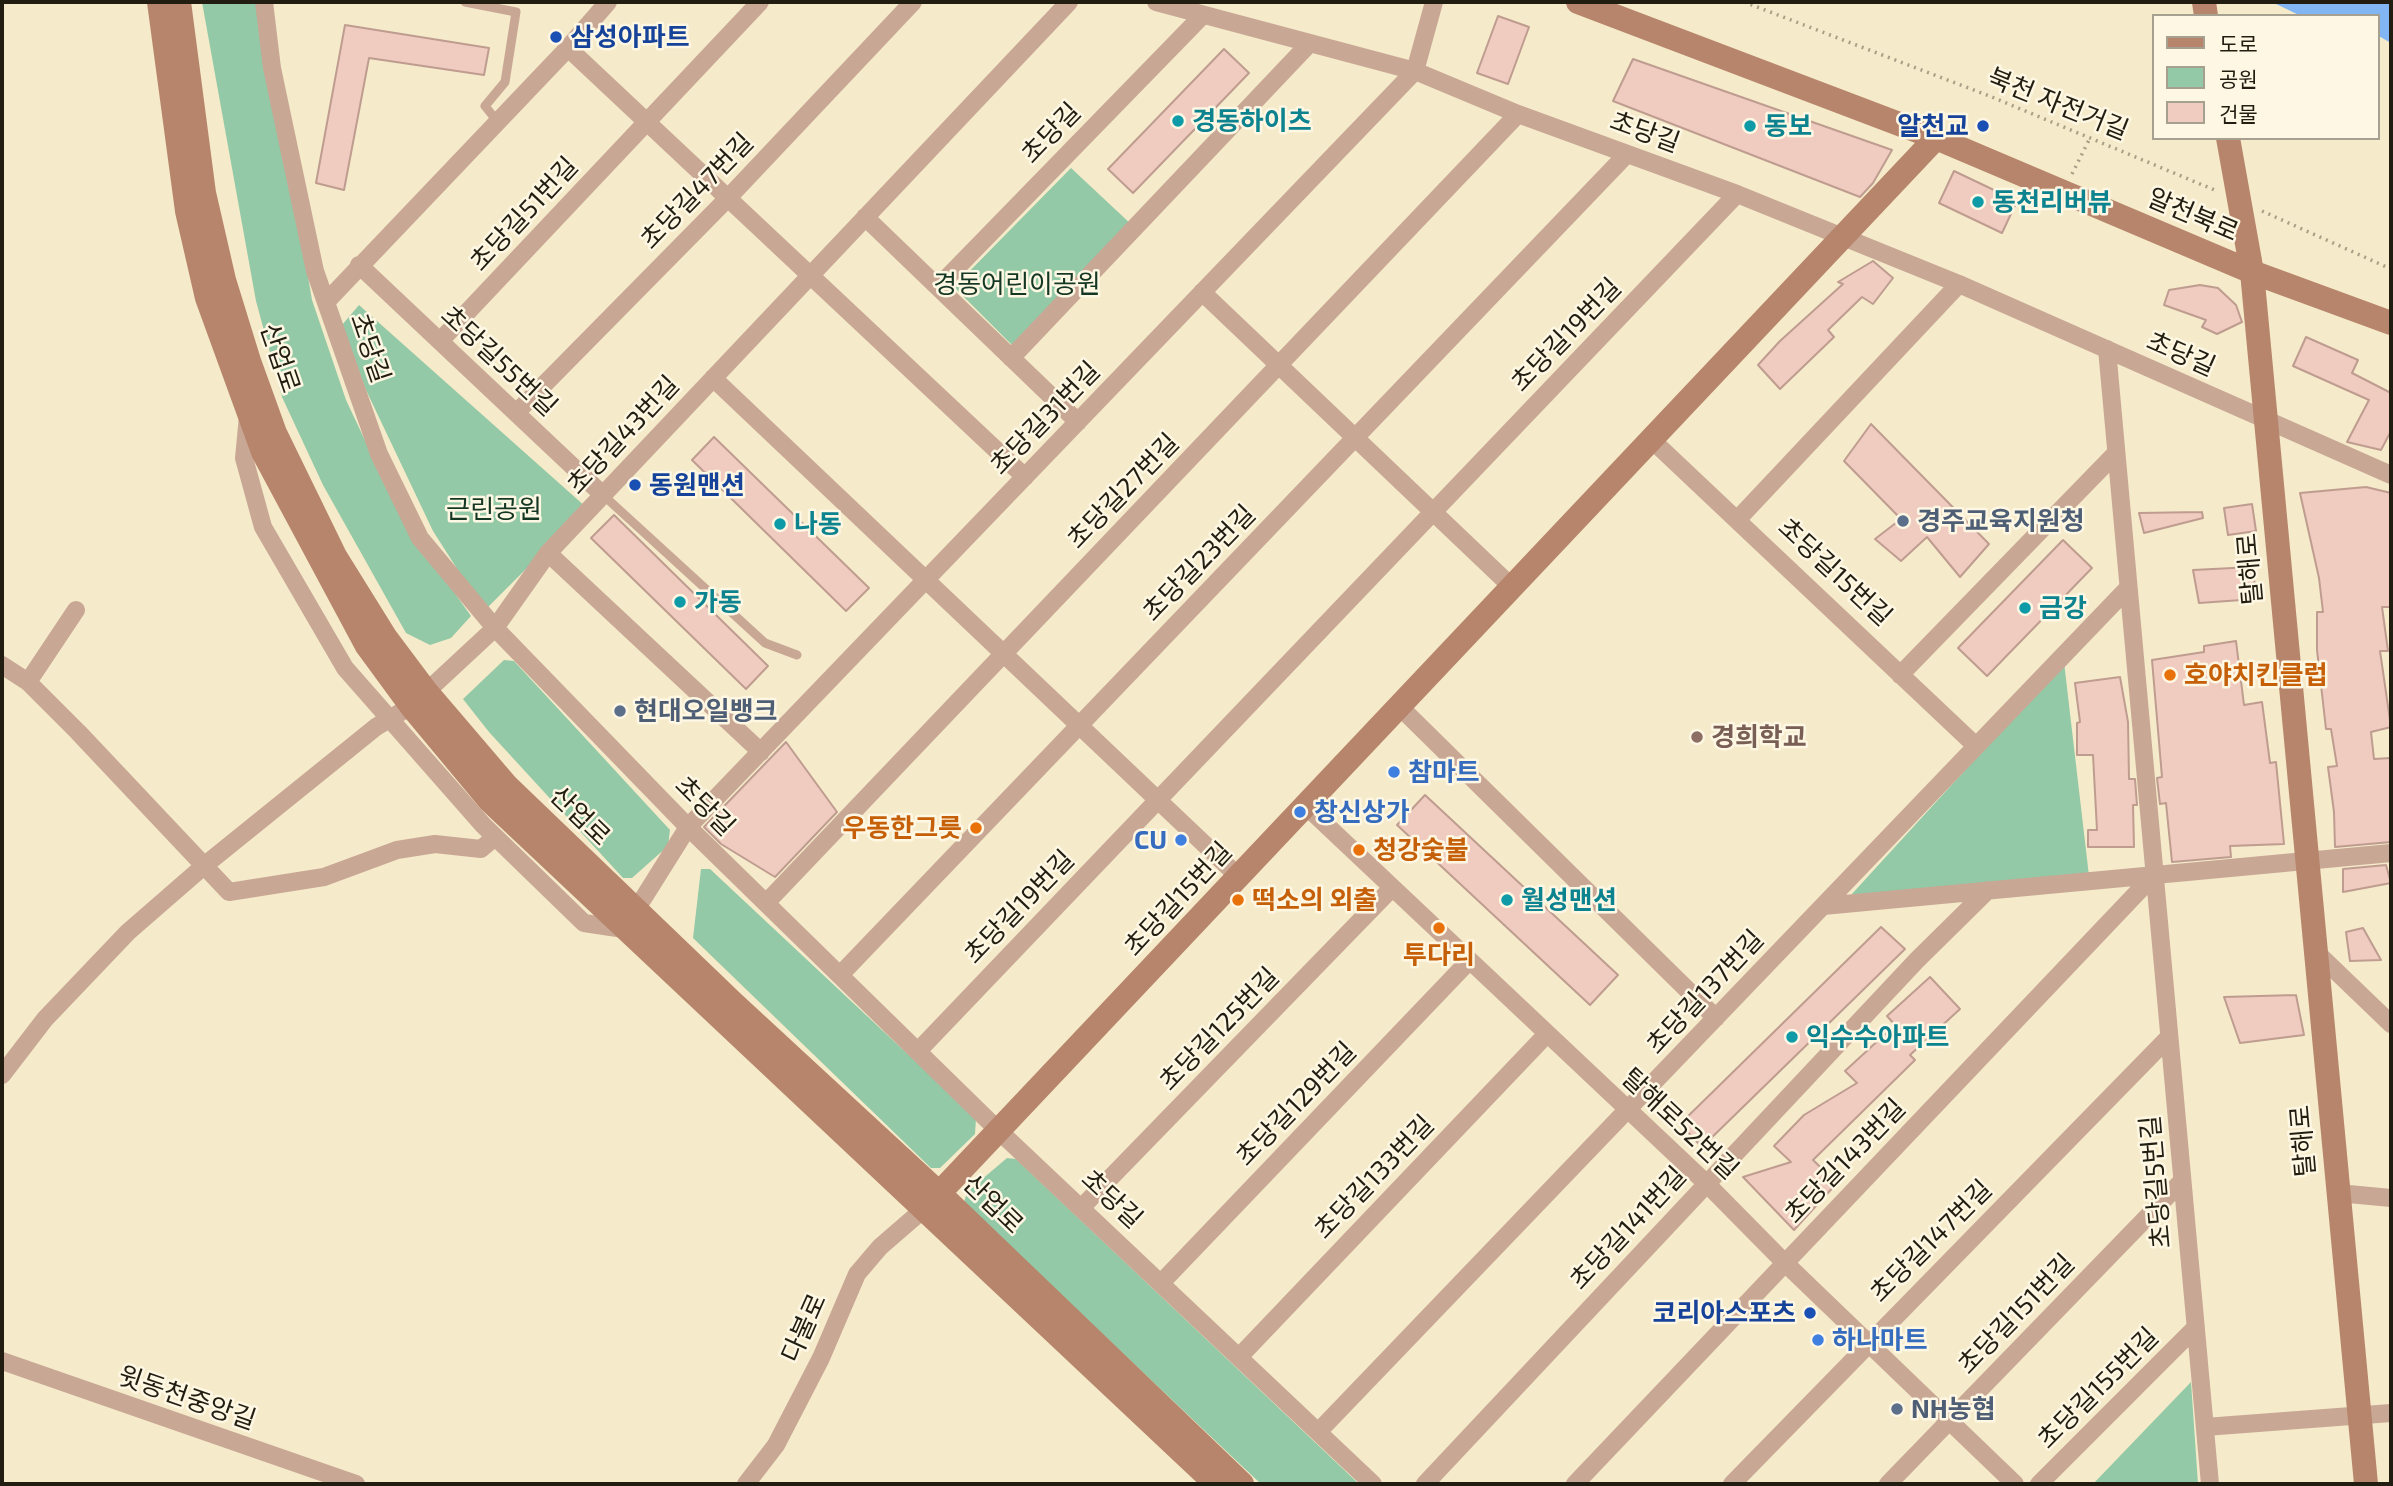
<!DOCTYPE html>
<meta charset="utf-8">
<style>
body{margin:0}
#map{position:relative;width:2393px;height:1486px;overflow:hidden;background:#f5eac9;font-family:"Exo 2","Noto Sans KR",sans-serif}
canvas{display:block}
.frame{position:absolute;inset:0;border:4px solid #211d11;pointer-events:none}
.legend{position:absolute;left:2152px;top:14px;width:228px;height:126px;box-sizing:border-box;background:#fef7e4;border:2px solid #a6a090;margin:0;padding:9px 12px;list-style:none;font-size:21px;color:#211d11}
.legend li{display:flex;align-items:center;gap:14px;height:35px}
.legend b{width:35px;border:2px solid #a6a090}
</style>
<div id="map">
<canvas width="2393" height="1486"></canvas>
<div class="frame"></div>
<ul class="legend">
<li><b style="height:9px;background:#b7856b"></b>도로</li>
<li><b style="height:19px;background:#93c9a6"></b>공원</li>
<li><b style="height:19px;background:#f0ccc0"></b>건물</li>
</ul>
</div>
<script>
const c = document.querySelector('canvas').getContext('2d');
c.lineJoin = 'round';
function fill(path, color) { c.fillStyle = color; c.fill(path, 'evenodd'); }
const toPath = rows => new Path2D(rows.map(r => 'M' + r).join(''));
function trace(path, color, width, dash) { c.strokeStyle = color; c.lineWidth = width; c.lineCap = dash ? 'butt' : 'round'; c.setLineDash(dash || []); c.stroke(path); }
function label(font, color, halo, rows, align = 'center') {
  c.font = font + ' "Exo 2","Noto Sans KR",sans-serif'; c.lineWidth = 5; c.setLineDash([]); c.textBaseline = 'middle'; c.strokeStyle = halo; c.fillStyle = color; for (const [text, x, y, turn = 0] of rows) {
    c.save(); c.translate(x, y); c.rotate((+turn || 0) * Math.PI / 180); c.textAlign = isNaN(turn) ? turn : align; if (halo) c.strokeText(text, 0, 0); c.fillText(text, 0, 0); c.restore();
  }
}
fill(toPath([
 [202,2,261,2,312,300,346,400,402,519,471,616,451,638,430,645,406,633,323,485,282,397,256,301],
 [1071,168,1133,226,1015,348,954,287],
 [359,305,587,508,484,611,433,531,366,390,342,325],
 [504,660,514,661,670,830,668,846,632,878,623,878,489,732,463,699],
 [2064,662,2089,876,1851,895],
 [701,869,710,869,976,1118,975,1134,940,1168,931,1168,693,938],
 [1007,1158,1016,1159,1359,1484,1261,1484,964,1203,967,1192],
 [2191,1382,2198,1484,2093,1484]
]), '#93c9a6');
fill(toPath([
 [2272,2,2391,2,2391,43,2377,35,2377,16,2301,16]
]), '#82b5f4');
const building = toPath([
 [1498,16,1529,27,1508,84,1477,73,1498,16],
 [345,25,489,48,484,75,369,58,344,190,316,183,345,25],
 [1224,49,1249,73,1133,193,1108,169,1224,49],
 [1633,59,1892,150,1873,183,1860,197,1613,101,1633,59],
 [1954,171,2017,201,2002,233,1939,203,1954,171],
 [1873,261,1893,278,1873,304,1862,297,1828,330,1834,337,1780,389,1758,365,1780,341,1843,284,1838,282,1873,261],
 [2200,285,2218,288,2236,305,2242,322,2217,334,2202,327,2206,320,2164,305,2169,290,2200,285],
 [2306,337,2358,360,2352,373,2391,393,2391,431,2381,450,2347,442,2369,400,2293,366,2306,337],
 [1871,424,1989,544,1960,577,1927,537,1901,561,1875,539,1901,519,1844,461,1871,424],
 [714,437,869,588,846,611,692,460,714,437],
 [2366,487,2391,493,2391,607,2382,607,2388,651,2380,651,2391,727,2371,732,2374,759,2391,758,2391,842,2335,847,2334,812,2328,767,2337,766,2331,729,2326,729,2317,650,2317,612,2323,612,2319,578,2300,493,2366,487],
 [2252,504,2256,531,2228,535,2224,508,2252,504],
 [2202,512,2203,518,2144,533,2139,513,2202,512],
 [614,515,768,666,746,689,591,538,614,515],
 [2063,540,2092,568,1987,676,1958,648,2063,540],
 [2253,567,2256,599,2199,603,2193,570,2253,567],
 [2236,641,2244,705,2262,702,2270,763,2276,762,2284,844,2230,846,2231,857,2172,862,2166,803,2160,804,2157,778,2162,777,2152,660,2204,652,2204,646,2236,641],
 [2120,677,2128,722,2129,779,2135,779,2137,805,2133,805,2134,847,2088,847,2088,830,2097,830,2093,755,2077,755,2077,723,2080,722,2075,683,2120,677],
 [786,742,837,812,775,877,721,844,704,827,786,742],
 [1425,795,1618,975,1590,1005,1397,825,1425,795],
 [2386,865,2391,883,2343,892,2343,869,2386,865],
 [1881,927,1905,949,1702,1147,1680,1124,1881,927],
 [2363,928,2381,960,2350,961,2346,932,2363,928],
 [1930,977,1960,1009,1910,1055,1915,1060,1813,1160,1837,1183,1794,1230,1743,1177,1791,1162,1774,1146,1804,1115,1857,1083,1845,1071,1895,1025,1887,1016,1930,977],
 [2296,995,2304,1035,2240,1043,2224,997,2296,995]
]);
fill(building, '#f0ccc0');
trace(building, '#bf9c90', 2);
trace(toPath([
 [1744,2,1987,95,2217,191],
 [2072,174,2090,138],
 [2262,211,2391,269]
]), '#a8a086', 3.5, [2, 5]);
trace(toPath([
 [465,2,516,12,505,82,485,106,497,121],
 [603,495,765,643,797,655]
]), '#c9a795', 9);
trace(toPath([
 [264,2,272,68,315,271,379,454,420,538,495,628,688,827,999,1131,1373,1484],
 [1156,2,1415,71,1518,114,1737,194,1959,284,2391,475],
 [568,48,1025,477],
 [865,217,1078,422],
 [359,265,603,495],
 [938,287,1202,16],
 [1202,292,1513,588],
 [326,302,568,48,608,2],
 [440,341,760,2],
 [2107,349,2210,1484],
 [1011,358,1309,44],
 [713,378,1239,877],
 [516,413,728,198,913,2],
 [248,416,244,458,263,527,345,668,483,825,584,923,624,929,688,827,1415,71,1434,2],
 [1653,441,1976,746],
 [1737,520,1959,284],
 [548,553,761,752],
 [2,665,28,682,78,732,229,892,324,877,397,850,435,844,481,849,495,837],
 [1900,675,2116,453],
 [28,682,76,610],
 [1400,707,1716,1018],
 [1306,806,1706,1183,1784,1262,2015,1484],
 [766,903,1518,114],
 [1823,906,2391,853],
 [2315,951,2391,1024],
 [840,975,1627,154],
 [919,1050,1737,194],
 [2,1075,45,1019,128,932,205,865,376,727,411,706,495,628,548,553,1069,2],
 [2338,1193,2391,1198],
 [1083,1206,1392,888],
 [1161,1283,1469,961],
 [1240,1356,1546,1035],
 [2,1361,356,1484],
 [2205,1427,2391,1413],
 [1319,1431,2128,588],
 [746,1484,776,1445,821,1358,857,1274,880,1247,925,1208],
 [1425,1484,1917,960,1988,890],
 [1575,1484,2154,875],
 [1732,1484,2169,1037],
 [1888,1484,2182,1181],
 [2039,1484,2195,1328]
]), '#c9a795', 18);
trace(toPath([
 [159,2,187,211,207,298,263,452,367,646,411,706,490,801,1216,1484],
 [179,2,204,193,224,280,249,361,275,433,335,556,386,638,425,690,507,786,733,1003,939,1193,1242,1484],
 [1578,2,1936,138,2252,272,2391,323],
 [2204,2,2206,16],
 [2228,138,2252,272,2366,1484],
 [928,1205,1936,138]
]), '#b7856b', 24);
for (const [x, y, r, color] of [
 [556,37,7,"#1a4fb4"],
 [1178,121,7,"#0f9aa8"],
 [1750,126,7,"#0f9aa8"],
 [1983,126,7,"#1a4fb4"],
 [1978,202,7,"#0f9aa8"],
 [635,485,7,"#1a4fb4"],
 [1903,521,7,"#5c6f8a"],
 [780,524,7,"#0f9aa8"],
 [680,602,7,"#0f9aa8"],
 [2025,608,7,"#0f9aa8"],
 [2170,675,7,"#e8710a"],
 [620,711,7,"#5c6f8a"],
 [1697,737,7,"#8d6e63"],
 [1394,772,7,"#3f7fe0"],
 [1300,812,7,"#3f7fe0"],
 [976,828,7,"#e8710a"],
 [1181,840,7,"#3f7fe0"],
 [1359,850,7,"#e8710a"],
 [1238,900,7,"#e8710a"],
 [1507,900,7,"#0f9aa8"],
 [1439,928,7,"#e8710a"],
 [1792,1037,7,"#0f9aa8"],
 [1810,1313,7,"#1a4fb4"],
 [1818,1340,7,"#3f7fe0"],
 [1897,1409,7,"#5c6f8a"]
]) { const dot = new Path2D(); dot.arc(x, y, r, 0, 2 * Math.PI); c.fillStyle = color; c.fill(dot); trace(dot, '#fef7e4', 2.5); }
label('bold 26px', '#164399', '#fef7e4', [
 ["삼성아파트",570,37],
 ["알천교",1969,126,"right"],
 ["동원맨션",649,485],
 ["코리아스포츠",1796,1313,"right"]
], 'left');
label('26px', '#211d11', '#fef7e4', [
 ["북천 자전거길",2058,104,22],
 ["초당길",1645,132,20],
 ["초당길",1051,133,-46],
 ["초당길47번길",697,191,-46],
 ["초당길51번길",524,214,-47],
 ["알천북로",2193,215,23],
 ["초당길19번길",1566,335,-46],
 ["초당길",370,348,71],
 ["초당길",2181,354,24],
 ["산업로",280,358,71],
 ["초당길55번길",499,361,43],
 ["초당길31번길",1045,418,-46],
 ["초당길43번길",623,435,-47],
 ["초당길27번길",1123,491,-46],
 ["초당길23번길",1199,563,-46],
 ["탈해로",2250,569,-95],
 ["초당길15번길",1835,572,43],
 ["초당길",705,806,45],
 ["산업로",580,816,44],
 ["초당길15번길",1178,899,-47],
 ["초당길19번길",1019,907,-46],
 ["초당길137번길",1705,992,-47],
 ["초당길125번길",1219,1029,-46],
 ["초당길129번길",1296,1104,-46],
 ["탈해로52번길",1680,1124,43],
 ["탈해로",2303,1141,-95],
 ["초당길143번길",1845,1161,-46],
 ["초당길133번길",1374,1177,-46],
 ["초당길5번길",2156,1182,-95],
 ["초당길",1112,1199,43],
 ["산업로",993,1204,44],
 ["초당길141번길",1628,1228,-47],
 ["초당길147번길",1931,1241,-45],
 ["초당길151번길",2016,1314,-46],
 ["다불로",804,1328,-66],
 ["초당길155번길",2098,1388,-45],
 ["윗동천중앙길",187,1398,19]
]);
label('bold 26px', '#0d838f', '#fef7e4', [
 ["경동하이츠",1192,121],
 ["동보",1764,126],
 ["동천리버뷰",1992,202],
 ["나동",794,524],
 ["가동",694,602],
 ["금강",2039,608],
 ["월성맨션",1521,900],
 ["익수수아파트",1806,1037]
], 'left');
label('26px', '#143723', '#fef7e4', [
 ["경동어린이공원",1017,284],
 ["근린공원",494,509]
]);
label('bold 26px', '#4e5e75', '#fef7e4', [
 ["경주교육지원청",1917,521],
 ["현대오일뱅크",634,711],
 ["NH농협",1911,1409]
], 'left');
label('bold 26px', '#c56008', '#fef7e4', [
 ["호야치킨클럽",2184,675],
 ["우동한그릇",962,828,"right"],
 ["청강숯불",1373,850],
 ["떡소의 외출",1252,900],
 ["투다리",1439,955,"center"]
], 'left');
label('bold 26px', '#785e54', '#fef7e4', [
 ["경희학교",1711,737]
], 'left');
label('bold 26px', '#366cbe', '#fef7e4', [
 ["참마트",1408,772],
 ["창신상가",1314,812],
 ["CU",1167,840,"right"],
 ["하나마트",1832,1340]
], 'left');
</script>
